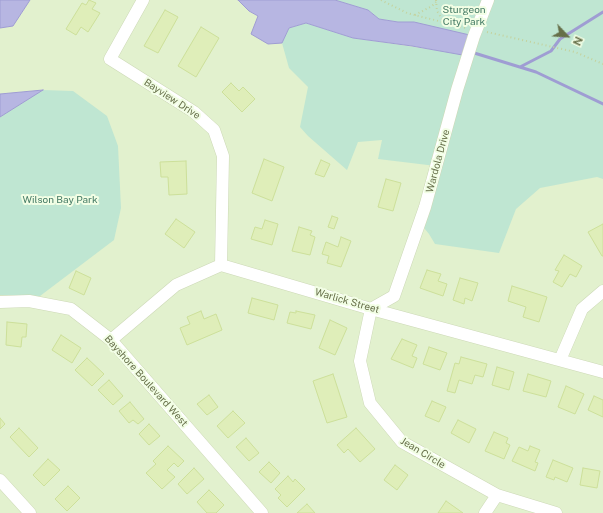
<!DOCTYPE html>
<style>
body{margin:0}
#map{position:relative;width:603px;height:513px;overflow:hidden;background:#edfadf;font-family:"Public Sans",sans-serif}
canvas{display:block}
.north{position:absolute;left:547px;top:16px;width:40px;height:40px;-webkit-text-stroke:3px #f2fee5;paint-order:stroke;rotate:115deg;font-size:11px;font-weight:700;line-height:16px;text-align:center;color:#666f49}
.north::after{content:'';display:block;margin:auto;width:14px;height:18px;background:#666f49;clip-path:polygon(50% 0,100% 100%,50% 72%,0 100%)}
</style>
<div id="map">
<canvas width="603" height="513"></canvas>
<div class="north">N</div>
</div>
<script>
const c = document.querySelector('canvas').getContext('2d');
c.lineJoin = 'round';
function fill(path, color) { c.fillStyle = color; c.fill(path, 'evenodd'); }
const toPath = rows => new Path2D(rows.map(r => 'M' + r).join(''));
function trace(path, color, width, dash) { c.strokeStyle = color; c.lineWidth = width; c.lineCap = dash ? 'butt' : 'round'; c.setLineDash(dash || []); c.stroke(path); }
function label(font, color, halo, rows, align = 'center') {
  c.font = font + ' "Public Sans",sans-serif'; c.lineWidth = 4; c.setLineDash([]); c.textBaseline = 'middle'; c.strokeStyle = halo; c.fillStyle = color; for (const [text, x, y, turn = 0] of rows) {
    c.save(); c.translate(x, y); c.rotate((+turn || 0) * Math.PI / 180); c.textAlign = isNaN(turn) ? turn : align; if (halo) c.strokeText(text, 0, 0); c.fillText(text, 0, 0); c.restore();
  }
}
fill(toPath([
 [30,0,238,0,249,11,258,16,282,43,353,38,412,46,559,72,603,87,603,513,0,513,0,117,41,90,0,94,0,28,13,26]
]), '#e2f1ce');
fill(toPath([
 [335,0,603,0,603,179,597,177,540,188,516,209,499,253,435,244,429,234,420,223,436,166,378,159,382,140,358,142,347,170,308,136,300,127,308,87,289,68,282,43,289,28,306,23,353,38,468,55,414,22,398,22,379,19,368,10],
 [43,90,73,91,107,116,118,146,121,208,114,240,40,296,0,295,0,117]
]), '#bfe6d2');
const water = toPath([
 [0,0,30,0,13,26,0,28,0,0],
 [238,0,335,0,368,10,379,19,398,22,414,22,474,36,468,56,412,46,353,38,306,23,289,28,282,43,268,44,251,34,258,16,249,11,238,0],
 [43,90,0,117,0,94,43,90]
]);
fill(water, '#b7b6e2');
trace(water, '#9f9dd3', 1);
trace(toPath([
 [471,52,536,72,603,104],
 [520,67,551,51,560,39,603,12]
]), '#9f9dd3', 3);
const building = toPath([
 [89,0,96,3,92,9,100,13,88,32,81,27,76,35,66,29,82,3,86,5,89,0],
 [165,10,178,17,158,53,144,46,165,10],
 [201,27,219,38,196,77,178,66,201,27],
 [231,83,239,91,243,87,255,99,242,112,222,92,231,83],
 [264,159,284,167,272,201,252,193,264,159],
 [321,160,330,164,324,177,315,174,321,160],
 [186,161,187,194,169,195,168,177,161,177,160,162,186,161],
 [386,179,401,183,393,211,378,207,386,179],
 [332,216,338,218,334,229,328,227,332,216],
 [176,219,195,232,184,248,165,234,176,219],
 [265,220,278,224,272,245,251,239,255,227,262,229,265,220],
 [603,224,603,256,602,256,588,232,603,224],
 [299,227,312,231,310,235,315,237,310,255,292,251,299,227],
 [341,237,351,241,341,267,327,263,329,256,322,254,326,242,338,247,341,237],
 [564,255,582,266,576,277,570,274,562,287,553,282,559,271,555,270,564,255],
 [427,270,441,274,438,281,447,284,443,296,420,288,427,270],
 [76,271,91,278,84,295,69,288,76,271],
 [460,278,478,283,472,301,465,298,464,304,453,300,460,278],
 [512,286,547,297,539,322,523,317,526,307,508,301,512,286],
 [252,298,278,305,274,320,248,313,252,298],
 [201,311,204,319,216,314,222,330,187,345,180,328,190,324,187,317,201,311],
 [296,311,315,315,311,329,287,323,290,312,296,313,296,311],
 [330,320,347,328,335,355,319,348,330,320],
 [7,322,27,324,26,337,22,337,21,347,6,345,7,322],
 [61,335,81,348,72,363,52,350,61,335],
 [402,339,417,345,412,356,417,358,413,368,391,359,402,339],
 [429,347,447,353,440,370,423,364,429,347],
 [461,357,487,364,483,377,475,375,472,384,459,380,455,393,447,391,455,363,459,364,461,357],
 [87,358,104,374,92,386,75,370,87,358],
 [497,367,514,372,509,390,492,385,497,367],
 [333,374,347,417,327,423,313,381,333,374],
 [528,374,551,381,546,397,523,391,528,374],
 [109,380,123,396,113,405,98,390,109,380],
 [566,386,584,394,575,414,558,407,566,386],
 [209,395,218,407,207,415,197,404,209,395],
 [594,396,603,400,603,417,588,410,594,396],
 [432,401,446,407,439,422,425,416,432,401],
 [130,402,144,419,138,424,133,420,129,423,119,411,130,402],
 [233,411,245,423,228,438,217,426,233,411],
 [0,418,5,424,0,429,0,418],
 [458,420,476,429,469,443,451,433,458,420],
 [149,424,160,436,149,445,139,434,149,424],
 [19,428,38,448,29,457,10,437,19,428],
 [356,428,375,449,360,462,348,449,344,453,337,445,356,428],
 [494,432,508,438,506,443,510,445,504,459,485,451,494,432],
 [246,438,259,453,249,461,236,447,246,438],
 [168,446,184,461,178,467,174,463,167,470,175,477,162,489,146,473,156,464,153,461,168,446],
 [530,446,540,450,535,462,538,463,535,471,512,461,519,447,528,451,530,446],
 [48,459,60,470,44,486,33,475,48,459],
 [553,460,573,468,567,482,555,477,554,480,546,477,553,460],
 [269,462,280,473,271,483,259,472,269,462],
 [395,465,408,475,397,490,384,480,395,465],
 [194,468,204,479,187,494,178,484,194,468],
 [583,468,600,471,597,488,580,485,583,468],
 [288,476,293,482,295,479,305,489,287,507,278,498,281,495,275,489,288,476],
 [68,486,80,498,67,511,55,499,68,486],
 [209,490,224,505,216,513,207,513,197,502,209,490],
 [446,501,463,513,438,513,446,501],
 [307,504,315,513,297,513,307,504]
]);
fill(building, '#dfeeb9');
trace(building, '#cde09a', 1);
const minor = toPath([
 [143,0,110,59,194,112,214,130,223,156,221,265],
 [488,0,474,36,457,90,425,207,394,296,371,309,360,361,370,403,402,442,497,495,556,513],
 [0,302,29,301,71,309,111,340,262,513],
 [111,340,176,285,221,265,371,309,603,372],
 [560,360,582,309,603,291],
 [0,480,30,513],
 [485,513,497,495]
]);
trace(minor, '#cdd9b7', 13);
trace(toPath([
 [381,0,407,13,466,28],
 [436,0,437,11,444,22],
 [415,15,432,6,436,2],
 [487,32,575,52,603,64]
]), '#c4d29d', 2, [1, 3]);
trace(minor, '#fff', 12);
label('10px', '#447a64', '#f2fee5', [
 ["Sturgeon",464,10],
 ["City Park",464,22],
 ["Wilson Bay Park",60,200]
]);
label('10px', '#666f49', '#f2fee5', [
 ["Bayview Drive",172,99,33],
 ["Wardola Drive",438,161,-75],
 ["Warlick Street",347,301,16],
 ["Bayshore Boulevard West",146,381,48],
 ["Jean Circle",423,453,31]
]);
</script>
